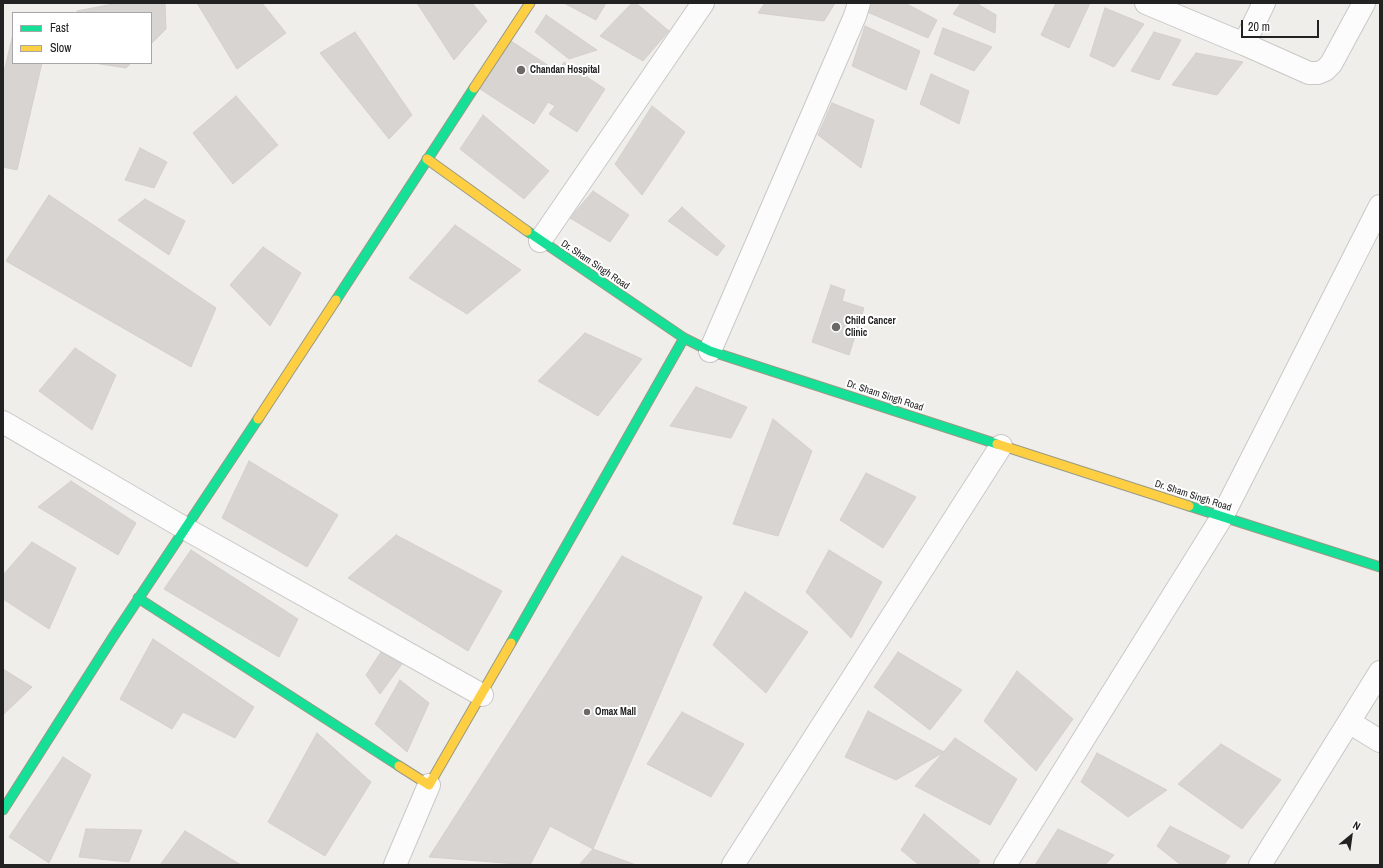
<!DOCTYPE html>
<style>
body{margin:0}
#map{position:relative;width:1383px;height:868px;overflow:hidden;background:#f0eeeb;font-family:"Archivo Narrow",sans-serif}
canvas{display:block}
.frame{position:absolute;inset:0;border:4px solid #222;pointer-events:none}
.legend{position:absolute;left:12px;top:12px;width:140px;height:52px;box-sizing:border-box;background:#fff;border:1px solid #a7a7a7;margin:0;padding:5px 7px;list-style:none;font-size:12px;color:#222}
.legend li{display:flex;align-items:center;gap:8px;height:20px}
.legend b{width:20px;border:1px solid #a7a7a7}
.north{position:absolute;left:1331px;top:816px;width:40px;height:40px;-webkit-text-stroke:3px #fff;paint-order:stroke;rotate:29deg;font-size:11px;font-weight:700;line-height:16px;text-align:center;color:#222}
.north::after{content:'';display:block;margin:auto;width:14px;height:18px;background:#222;clip-path:polygon(50% 0,100% 100%,50% 72%,0 100%)}
.scale{position:absolute;left:1241px;top:20px;width:78px;height:18px;box-sizing:border-box;border:2px solid #222;border-top:0;padding-left:5px;font-size:12px;line-height:14px;white-space:nowrap;color:#222;-webkit-text-stroke:3px #fff;paint-order:stroke}
</style>
<div id="map">
<canvas width="1383" height="868"></canvas>
<div class="frame"></div>
<ul class="legend">
<li><b style="height:5px;background:#16e098"></b>Fast</li>
<li><b style="height:5px;background:#ffcf43"></b>Slow</li>
</ul>
<div class="north">N</div>
<div class="scale">20 m</div>
</div>
<script>
const c = document.querySelector('canvas').getContext('2d');
c.lineJoin = 'round';
function fill(path, color) { c.fillStyle = color; c.fill(path, 'evenodd'); }
const toPath = rows => new Path2D(rows.map(r => 'M' + r).join(''));
function trace(path, color, width, dash) { c.strokeStyle = color; c.lineWidth = width; c.lineCap = dash ? 'butt' : 'round'; c.setLineDash(dash || []); c.stroke(path); }
function label(font, color, halo, rows, align = 'center') {
  c.font = font + ' "Archivo Narrow",sans-serif'; c.lineWidth = 4; c.setLineDash([]); c.textBaseline = 'middle'; c.strokeStyle = halo; c.fillStyle = color; for (const [text, x, y, turn = 0] of rows) {
    c.save(); c.translate(x, y); c.rotate((+turn || 0) * Math.PI / 180); c.textAlign = isNaN(turn) ? turn : align; if (halo) c.strokeText(text, 0, 0); c.fillText(text, 0, 0); c.restore();
  }
}
const building = toPath([
 [118,3,165,3,166,29,151,44,151,13,77,13,77,11,118,3],
 [197,3,262,3,286,33,237,69,197,3],
 [417,3,472,3,487,21,454,60,417,3],
 [564,3,606,3,596,20,564,3],
 [632,3,636,3,669,31,643,61,600,36,632,3],
 [765,3,835,3,824,21,758,13,765,3],
 [868,3,905,3,937,20,928,38,865,11,868,3],
 [961,3,976,3,996,15,995,33,953,14,961,3],
 [1056,3,1090,3,1069,48,1041,35,1056,3],
 [1105,8,1144,24,1114,67,1090,56,1105,8],
 [546,15,597,50,569,59,535,32,546,15],
 [865,26,920,51,906,90,852,66,865,26],
 [943,28,992,47,974,71,934,54,943,28],
 [355,32,412,115,389,139,320,53,355,32],
 [1154,32,1181,40,1159,80,1131,71,1154,32],
 [13,34,13,63,42,63,17,170,3,167,3,76,13,34],
 [511,41,558,72,564,62,605,89,577,132,549,114,555,106,548,102,534,124,480,89,511,41],
 [1196,53,1243,62,1217,95,1172,85,1196,53],
 [94,63,131,63,126,68,94,63],
 [931,74,969,91,959,124,920,104,931,74],
 [236,96,278,145,233,184,193,133,236,96],
 [832,103,874,120,861,168,818,135,832,103],
 [652,106,685,132,642,195,615,164,652,106],
 [483,115,549,171,524,199,460,149,483,115],
 [140,148,167,162,154,188,125,180,140,148],
 [593,191,629,215,610,242,570,218,593,191],
 [49,195,216,308,191,367,6,261,49,195],
 [145,199,185,221,169,255,118,220,145,199],
 [682,207,725,246,717,256,668,221,682,207],
 [455,225,521,270,467,314,409,278,455,225],
 [263,247,301,273,270,326,230,285,263,247],
 [831,285,845,290,842,301,864,308,849,355,812,342,831,285],
 [585,333,642,359,598,416,538,381,585,333],
 [75,348,116,375,92,430,39,391,75,348],
 [696,387,747,407,731,438,670,426,696,387],
 [773,419,812,451,778,536,733,524,773,419],
 [249,461,338,515,307,567,222,518,249,461],
 [866,473,916,497,883,548,840,520,866,473],
 [71,481,136,523,118,555,38,507,71,481],
 [396,535,502,591,468,651,348,578,396,535],
 [32,542,76,568,49,629,3,599,3,575,32,542],
 [191,550,298,619,279,657,164,589,191,550],
 [829,550,882,582,851,638,806,592,829,550],
 [622,556,702,597,593,849,550,826,530,865,429,857,622,556],
 [745,592,808,632,766,693,713,645,745,592],
 [153,639,254,707,235,738,183,712,172,729,120,699,153,639],
 [381,652,402,664,380,694,366,675,381,652],
 [898,652,962,690,930,730,874,687,898,652],
 [3,669,32,687,3,715,3,669],
 [1017,671,1073,719,1036,771,984,721,1017,671],
 [400,680,429,703,407,752,375,724,400,680],
 [868,711,944,752,896,780,845,757,868,711],
 [682,712,744,744,711,797,647,764,682,712],
 [317,733,371,782,325,856,268,822,317,733],
 [955,738,1017,779,990,825,915,786,955,738],
 [1221,744,1281,780,1242,829,1178,784,1221,744],
 [1097,753,1167,790,1128,817,1081,782,1097,753],
 [63,757,91,775,49,863,9,837,63,757],
 [924,814,980,861,977,865,919,865,901,850,924,814],
 [1170,826,1230,856,1224,865,1181,865,1157,846,1170,826],
 [86,829,142,830,129,862,79,857,86,829],
 [1058,829,1114,855,1105,865,1035,865,1058,829],
 [185,831,241,865,160,865,185,831],
 [593,849,636,865,579,865,593,849]
]);
fill(building, '#d7d4d2');
trace(building, '#d3d0cc', 1);
const street = toPath([
 [1146,3,1244,44,1264,3],
 [1244,44,1309,73,1318,73,1325,70,1331,64,1364,3],
 [540,241,703,3],
 [710,351,855,16,859,3],
 [3,422,186,529,482,695],
 [1349,722,1380,741],
 [395,865,429,785],
 [733,865,1001,446],
 [1005,865,1222,517,1380,206],
 [1260,865,1380,672]
]);
const fast = toPath([
 [527,231,684,338,710,351,997,444],
 [336,300,474,88],
 [1189,506,1380,567],
 [138,598,399,766],
 [511,643,684,338],
 [3,810,113,637,258,419]
]);
const slow = toPath([
 [474,88,530,3],
 [427,159,527,231],
 [258,419,336,300],
 [997,444,1189,506],
 [399,766,429,785,511,643]
]);
trace(street, '#c9c8c7', 24);
trace(fast, '#999a82', 11);
trace(slow, '#999a82', 11);
trace(street, '#fdfcfc', 22);
trace(fast, '#16e098', 9);
trace(slow, '#ffcf43', 9);
for (const [x, y, r, color] of [
 [521,70,5,"#6a6968"],
 [836,327,5,"#6a6968"],
 [587,712,4,"#6a6968"]
]) { const dot = new Path2D(); dot.arc(x, y, r, 0, 2 * Math.PI); c.fillStyle = color; c.fill(dot); trace(dot, '#fff', 1.5); }
label('bold 10px', '#222', '#fff', [
 ["Chandan Hospital",530,70],
 ["Child Cancer",845,321],
 ["Clinic",845,333],
 ["Omax Mall",595,712]
], 'left');
label('10px', '#222', '#fff', [
 ["Dr. Sham Singh Road",595,265,34],
 ["Dr. Sham Singh Road",885,396,18],
 ["Dr. Sham Singh Road",1193,496,18]
]);
</script>
